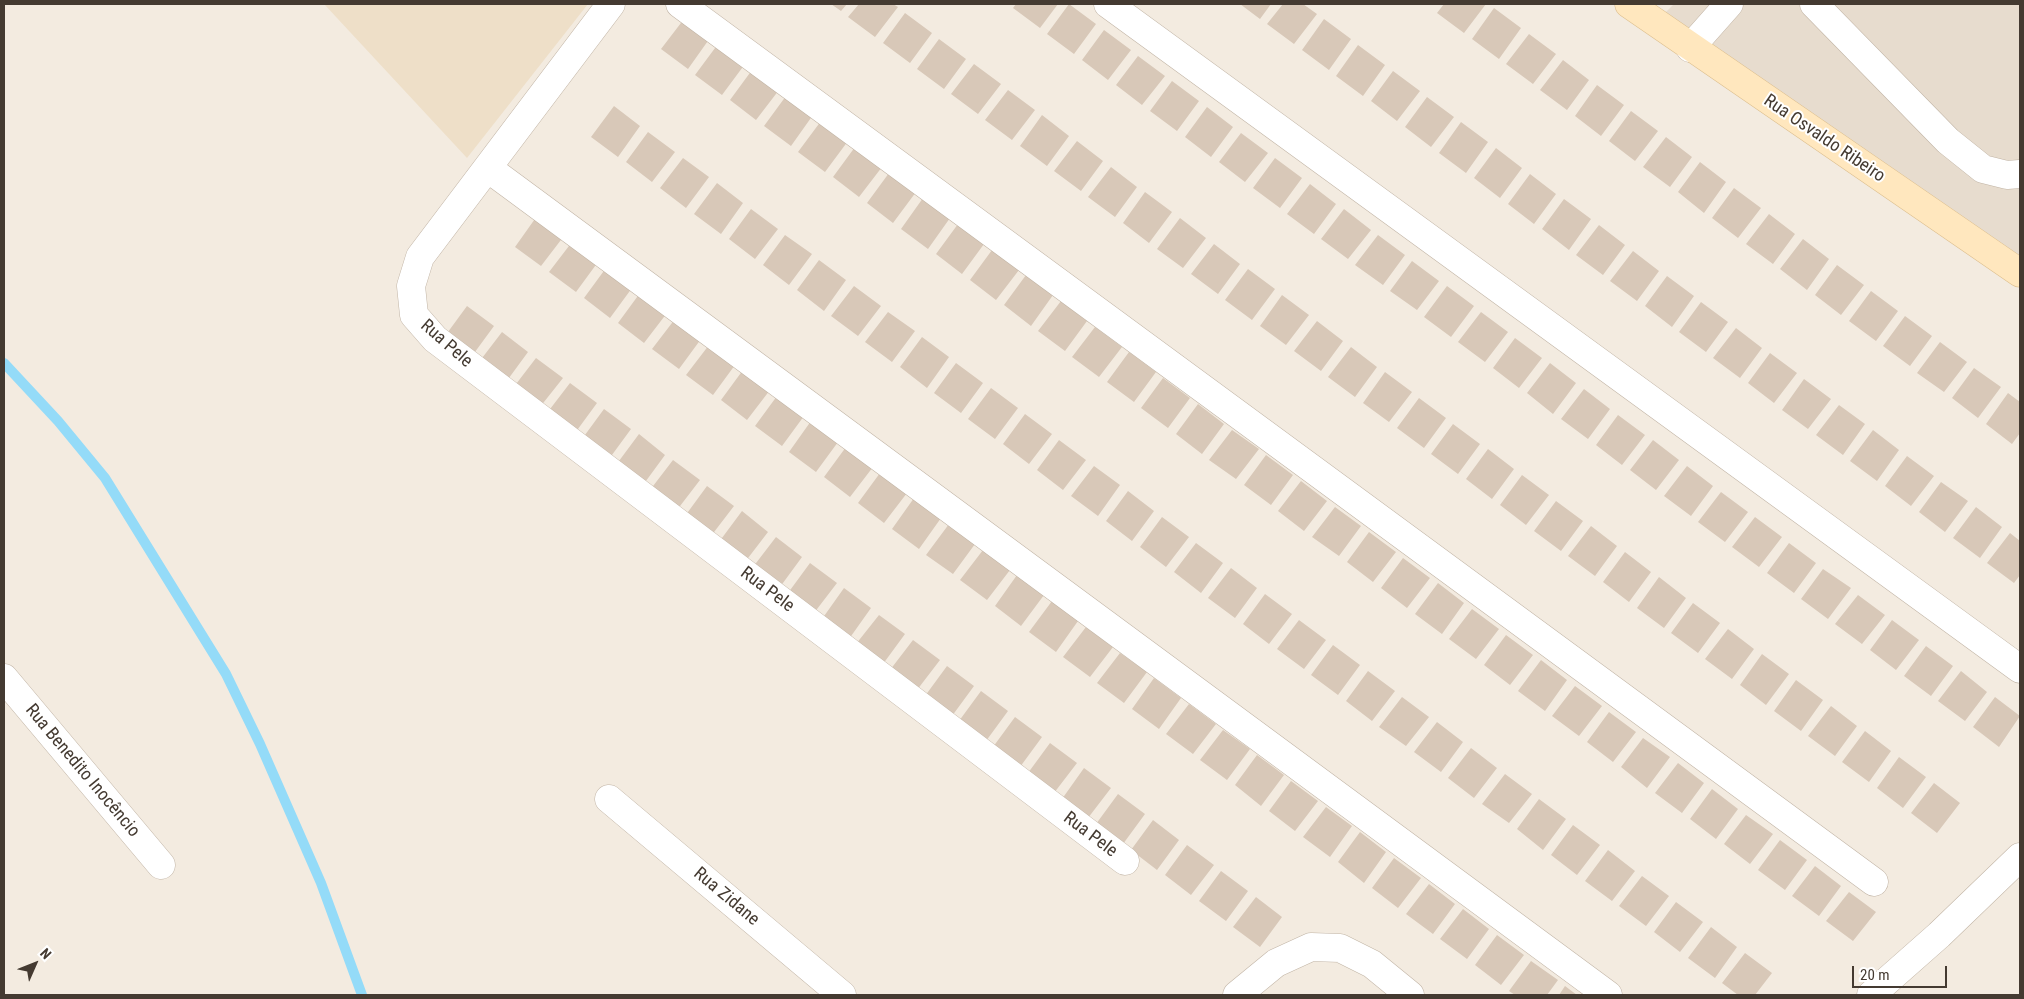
<!DOCTYPE html>
<meta charset="utf-8">
<style>
body{margin:0}
#map{position:relative;width:2024px;height:999px;overflow:hidden;background:#f3ebe0;font-family:"Roboto Condensed",sans-serif}
canvas{display:block}
.frame{position:absolute;inset:0;border:5px solid #443a31;pointer-events:none}
.north{position:absolute;left:10px;top:939px;width:50px;height:50px;-webkit-text-stroke:4px #fff;paint-order:stroke;rotate:46deg;font-size:14px;font-weight:700;line-height:20px;text-align:center;color:#443a31}
.north::after{content:'';display:block;margin:auto;width:18px;height:22px;background:#443a31;clip-path:polygon(50% 0,100% 100%,50% 72%,0 100%)}
.scale{position:absolute;left:1852px;top:966px;width:95px;height:22px;box-sizing:border-box;border:2px solid #443a31;border-top:0;padding-left:6px;font-size:15px;line-height:18px;white-space:nowrap;color:#443a31;-webkit-text-stroke:4px #fff;paint-order:stroke}
</style>
<div id="map">
<canvas width="2024" height="999"></canvas>
<div class="frame"></div>
<div class="north">N</div>
<div class="scale">20 m</div>
</div>
<script>
const c = document.querySelector('canvas').getContext('2d');
c.lineJoin = 'round';
function fill(path, color) { c.fillStyle = color; c.fill(path, 'evenodd'); }
const toPath = rows => new Path2D(rows.map(r => 'M' + r).join(''));
function trace(path, color, width, dash) { c.strokeStyle = color; c.lineWidth = width; c.lineCap = dash ? 'butt' : 'round'; c.setLineDash(dash || []); c.stroke(path); }
function label(font, color, halo, rows, align = 'center') {
  c.font = font + ' "Roboto Condensed",sans-serif'; c.lineWidth = 4; c.setLineDash([]); c.textBaseline = 'middle'; c.strokeStyle = halo; c.fillStyle = color; for (const [text, x, y, turn = 0] of rows) {
    c.save(); c.translate(x, y); c.rotate((+turn || 0) * Math.PI / 180); c.textAlign = isNaN(turn) ? turn : align; if (halo) c.strokeText(text, 0, 0); c.fillText(text, 0, 0); c.restore();
  }
}
fill(toPath([
 [1674,4,2020,4,2020,273,1655,23]
]), '#e7dcce');
fill(toPath([
 [324,4,588,4,467,158]
]), '#eedfc8');
trace(toPath([
 [4,363,58,421,105,478,226,674,260,744,321,883,362,995]
]), '#94dbf8', 10);
fill(toPath([
 [831,4,847,4,841,11],
 [859,4,893,4,898,7,875,37,848,17],
 [1016,4,1058,4,1040,28,1013,8],
 [1069,4,1096,24,1074,54,1047,34],
 [1240,4,1271,4,1260,19],
 [1283,4,1303,4,1317,14,1294,44,1267,24],
 [1444,4,1486,4,1464,33,1437,13],
 [1494,8,1521,28,1499,59,1472,39],
 [905,13,932,33,910,63,883,43],
 [684,19,710,38,688,69,661,49],
 [1324,19,1351,39,1329,70,1302,50],
 [1104,30,1131,50,1108,80,1082,60],
 [1529,34,1556,54,1533,84,1506,64],
 [939,39,966,59,944,89,917,69],
 [718,44,745,64,722,95,695,75],
 [1358,45,1385,65,1363,96,1336,76],
 [1138,56,1165,76,1142,105,1116,85],
 [1563,60,1589,80,1567,110,1540,90],
 [974,64,1001,84,978,114,951,94],
 [752,70,779,90,756,120,730,100],
 [1393,71,1420,91,1397,121,1371,101],
 [1172,81,1199,101,1177,131,1150,111],
 [1597,85,1624,105,1601,136,1575,116],
 [1008,90,1035,110,1012,140,985,120],
 [786,96,813,115,791,146,764,126],
 [1427,97,1454,117,1431,147,1405,127],
 [614,106,640,126,618,157,591,137],
 [1207,107,1233,127,1211,157,1185,137],
 [1631,111,1658,131,1635,161,1609,141],
 [1042,115,1069,136,1047,166,1020,146],
 [821,121,848,141,825,172,798,152],
 [1461,122,1488,142,1466,173,1439,153],
 [648,132,675,152,652,182,626,162],
 [1241,133,1268,153,1245,182,1219,162],
 [1666,137,1692,157,1670,187,1643,167],
 [1077,141,1103,161,1081,191,1054,171],
 [855,147,882,167,859,197,833,177],
 [1496,148,1522,168,1500,198,1474,178],
 [683,158,709,177,686,208,660,188],
 [1275,158,1302,178,1280,208,1253,188],
 [1700,162,1726,182,1704,213,1678,192],
 [1111,167,1137,187,1115,217,1088,197],
 [889,173,916,192,893,223,867,203],
 [1530,174,1556,194,1534,224,1508,204],
 [717,183,743,203,721,234,694,214],
 [1310,184,1336,204,1314,234,1287,214],
 [1734,188,1761,208,1738,238,1712,218],
 [1145,192,1172,212,1149,243,1123,223],
 [923,198,950,218,928,249,901,229],
 [1564,199,1591,219,1569,250,1542,229],
 [751,209,778,229,755,259,729,239],
 [1344,209,1371,230,1348,259,1321,239],
 [1769,214,1795,234,1773,264,1746,244],
 [537,216,564,236,541,266,515,247],
 [1180,218,1206,238,1183,268,1157,249],
 [958,224,984,244,962,274,936,254],
 [1599,225,1625,245,1603,275,1576,255],
 [785,235,812,254,789,285,763,265],
 [1378,235,1405,255,1383,285,1355,265],
 [1803,239,1829,259,1807,290,1780,269],
 [572,242,598,262,576,292,549,272],
 [1214,244,1240,264,1218,294,1191,274],
 [992,250,1019,270,996,300,970,280],
 [1633,251,1659,271,1637,301,1610,281],
 [819,260,846,280,824,311,797,290],
 [1412,261,1439,281,1417,310,1390,291],
 [1837,265,1864,285,1841,315,1815,295],
 [606,268,632,288,610,318,584,298],
 [1248,269,1275,289,1252,320,1225,300],
 [1026,275,1053,295,1031,326,1004,305],
 [1667,276,1694,296,1672,327,1645,306],
 [854,286,881,306,858,336,831,316],
 [1447,286,1474,306,1451,337,1424,317],
 [1871,291,1898,311,1876,341,1849,321],
 [640,293,667,313,644,343,618,323],
 [1282,295,1309,315,1286,345,1260,326],
 [1061,301,1087,321,1065,351,1038,331],
 [1701,302,1728,322,1706,352,1679,332],
 [467,306,494,326,472,356,445,336],
 [888,312,915,331,892,362,865,342],
 [1481,312,1508,332,1485,362,1458,342],
 [1905,316,1932,336,1910,366,1883,346],
 [675,319,701,339,679,369,652,349],
 [1317,321,1343,341,1321,371,1294,351],
 [1095,327,1122,347,1099,377,1072,357],
 [1736,328,1762,348,1740,378,1713,358],
 [502,332,528,352,506,382,479,362],
 [922,337,949,357,927,388,900,367],
 [1515,338,1542,358,1519,388,1493,368],
 [1940,342,1967,362,1944,392,1917,373],
 [709,345,735,365,713,395,686,375],
 [1351,347,1377,367,1355,397,1328,377],
 [1129,352,1156,372,1134,402,1107,382],
 [1770,353,1797,373,1774,403,1748,383],
 [536,358,563,378,540,407,513,388],
 [956,363,983,383,961,413,934,393],
 [1550,363,1576,383,1553,414,1527,393],
 [1974,368,2001,387,1978,418,1952,398],
 [743,370,770,390,747,420,721,400],
 [1385,372,1412,392,1389,422,1363,403],
 [1163,378,1190,398,1168,428,1141,408],
 [1804,379,1831,399,1808,429,1782,410],
 [570,383,597,403,575,433,547,413],
 [991,388,1018,408,995,439,968,419],
 [1584,389,1610,409,1588,439,1561,419],
 [2008,393,2020,402,2020,433,2012,444,1986,424],
 [777,396,804,416,782,446,755,426],
 [1419,398,1446,418,1424,448,1397,428],
 [1198,404,1224,424,1202,454,1176,434],
 [1839,405,1865,424,1843,455,1816,435],
 [604,409,631,429,609,459,582,439],
 [1025,414,1052,434,1029,464,1003,444],
 [1618,415,1645,435,1622,465,1596,445],
 [811,421,838,442,816,472,789,452],
 [1453,424,1480,444,1458,474,1431,454],
 [1232,430,1259,449,1236,479,1209,460],
 [1873,430,1899,450,1877,481,1850,461],
 [639,434,665,455,643,485,616,465],
 [1059,440,1086,460,1063,490,1037,470],
 [1653,440,1679,460,1656,490,1630,470],
 [846,447,873,467,850,497,824,477],
 [1488,449,1514,469,1492,499,1466,479],
 [1266,455,1293,475,1271,505,1244,485],
 [1907,456,1934,476,1911,506,1885,486],
 [673,460,700,480,677,510,650,490],
 [1094,466,1120,485,1098,516,1071,496],
 [1687,466,1713,486,1691,516,1664,496],
 [880,473,907,493,884,523,858,503],
 [1522,475,1549,495,1526,525,1500,505],
 [1301,481,1327,501,1304,531,1278,511],
 [1941,482,1968,501,1945,532,1919,512],
 [707,486,734,506,711,536,685,516],
 [1128,491,1154,511,1132,541,1106,521],
 [1721,492,1748,512,1725,542,1698,522],
 [914,498,941,518,919,549,892,529],
 [1556,501,1583,521,1561,551,1534,531],
 [1335,507,1361,526,1339,556,1312,537],
 [1976,507,2002,527,1980,558,1953,538],
 [742,511,768,532,745,562,719,542],
 [1162,517,1189,537,1166,567,1140,547],
 [1755,517,1782,537,1759,567,1732,547],
 [949,524,975,544,953,574,926,555],
 [1591,526,1617,546,1595,576,1568,556],
 [1369,532,1396,552,1373,582,1347,562],
 [2010,533,2020,541,2020,575,2014,583,1987,563],
 [776,537,802,557,780,587,753,567],
 [1196,543,1223,563,1201,593,1174,572],
 [1789,543,1816,563,1794,593,1767,573],
 [983,550,1010,570,987,600,960,580],
 [1625,552,1651,572,1629,602,1603,582],
 [1403,558,1430,578,1407,608,1381,588],
 [810,563,837,583,814,613,788,593],
 [1231,568,1257,588,1235,618,1208,598],
 [1823,569,1851,588,1828,619,1801,599],
 [1017,575,1044,595,1021,626,995,606],
 [1659,577,1686,598,1664,628,1637,608],
 [1438,583,1464,603,1442,634,1415,614],
 [844,588,871,608,849,639,822,619],
 [1265,594,1292,614,1269,644,1243,624],
 [1858,595,1885,615,1862,644,1835,624],
 [1052,601,1078,621,1056,652,1029,632],
 [1693,603,1720,623,1698,653,1671,633],
 [1472,609,1499,629,1476,659,1449,639],
 [879,615,905,634,883,664,856,644],
 [1299,620,1326,640,1304,669,1277,649],
 [1892,620,1919,640,1896,670,1870,650],
 [1086,627,1113,647,1090,677,1063,657],
 [1728,629,1754,649,1732,679,1705,659],
 [1506,635,1533,655,1510,685,1484,665],
 [913,640,940,660,917,690,890,670],
 [1333,645,1360,665,1338,695,1311,675],
 [1926,646,1953,666,1931,696,1904,676],
 [1120,653,1147,672,1124,703,1097,683],
 [1762,654,1789,674,1766,705,1740,685],
 [1541,660,1567,680,1545,711,1518,691],
 [947,666,974,686,952,716,925,696],
 [1368,671,1395,691,1372,721,1346,701],
 [1961,671,1987,692,1965,721,1938,701],
 [1154,678,1181,698,1159,729,1132,709],
 [1796,680,1823,700,1801,731,1774,711],
 [1575,686,1602,706,1579,736,1552,716],
 [981,691,1008,711,986,741,959,721],
 [1402,697,1429,717,1406,746,1379,727],
 [1995,697,2020,716,1999,747,1973,727],
 [1189,704,1216,724,1193,754,1166,734],
 [1831,706,1857,726,1835,756,1808,736],
 [1609,712,1636,732,1613,762,1587,742],
 [1015,717,1042,737,1020,767,993,747],
 [1437,722,1463,742,1441,772,1414,752],
 [1223,730,1250,749,1227,780,1200,760],
 [1865,731,1891,751,1869,782,1842,762],
 [1643,738,1670,757,1647,788,1621,767],
 [1050,743,1077,763,1054,793,1028,773],
 [1471,748,1497,768,1474,798,1448,778],
 [1257,755,1284,775,1261,806,1235,785],
 [1899,757,1926,777,1903,808,1877,788],
 [1678,763,1704,783,1682,813,1655,793],
 [1084,768,1111,788,1088,818,1062,799],
 [1505,774,1532,794,1509,823,1482,804],
 [1291,781,1318,801,1295,831,1269,811],
 [1934,783,1960,803,1937,833,1911,813],
 [1712,789,1738,809,1716,839,1690,819],
 [1118,794,1145,814,1123,844,1096,824],
 [1539,799,1566,819,1543,850,1517,829],
 [1326,807,1352,826,1330,857,1303,837],
 [1746,815,1773,834,1750,864,1724,844],
 [1153,820,1179,840,1157,870,1131,850],
 [1573,825,1600,845,1577,875,1551,855],
 [1360,832,1386,852,1364,883,1338,862],
 [1780,840,1807,860,1785,890,1758,870],
 [1187,845,1214,865,1191,895,1165,875],
 [1608,850,1635,871,1612,901,1585,881],
 [1394,858,1421,878,1398,908,1372,888],
 [1815,866,1841,886,1819,916,1792,896],
 [1221,871,1248,891,1226,921,1199,901],
 [1642,876,1669,896,1646,926,1619,906],
 [1429,884,1455,904,1433,934,1406,914],
 [1849,892,1876,912,1853,941,1826,921],
 [1256,897,1282,917,1260,947,1233,927],
 [1676,902,1703,922,1680,952,1654,932],
 [1463,909,1489,929,1467,959,1440,939],
 [1711,927,1737,947,1715,978,1688,958],
 [1497,935,1524,955,1501,985,1475,965],
 [1745,953,1772,973,1755,995,1738,995,1722,983],
 [1531,961,1558,980,1547,995,1515,995,1509,991],
 [1565,986,1577,995,1559,995]
]), '#d8c8b8');
const street = toPath([
 [611,4,420,257,411,286,414,315,435,339,1125,861],
 [680,4,1874,882],
 [1108,4,2020,669],
 [1814,4,1948,141,1983,169,2007,175,2020,174],
 [1690,48,1729,4],
 [489,169,1608,995],
 [4,678,161,865],
 [609,799,842,995],
 [1237,995,1276,963,1311,947,1340,948,1372,964,1410,995],
 [1871,995,1939,935,2020,857]
]);
const secondary = toPath([
 [1629,4,2020,273]
]);
trace(street, '#c1b4a5', 29);
trace(secondary, '#dbbd8c', 29);
trace(street, '#fff', 28);
trace(secondary, '#ffe7be', 28);
label('18px', '#443a31', '#fff', [
 ["Rua Osvaldo Ribeiro",1824,139,34],
 ["Rua Pele",446,344,41],
 ["Rua Pele",767,590,37],
 ["Rua Benedito Inocêncio",82,771,50],
 ["Rua Pele",1090,835,37],
 ["Rua Zidane",726,897,40]
]);
</script>
